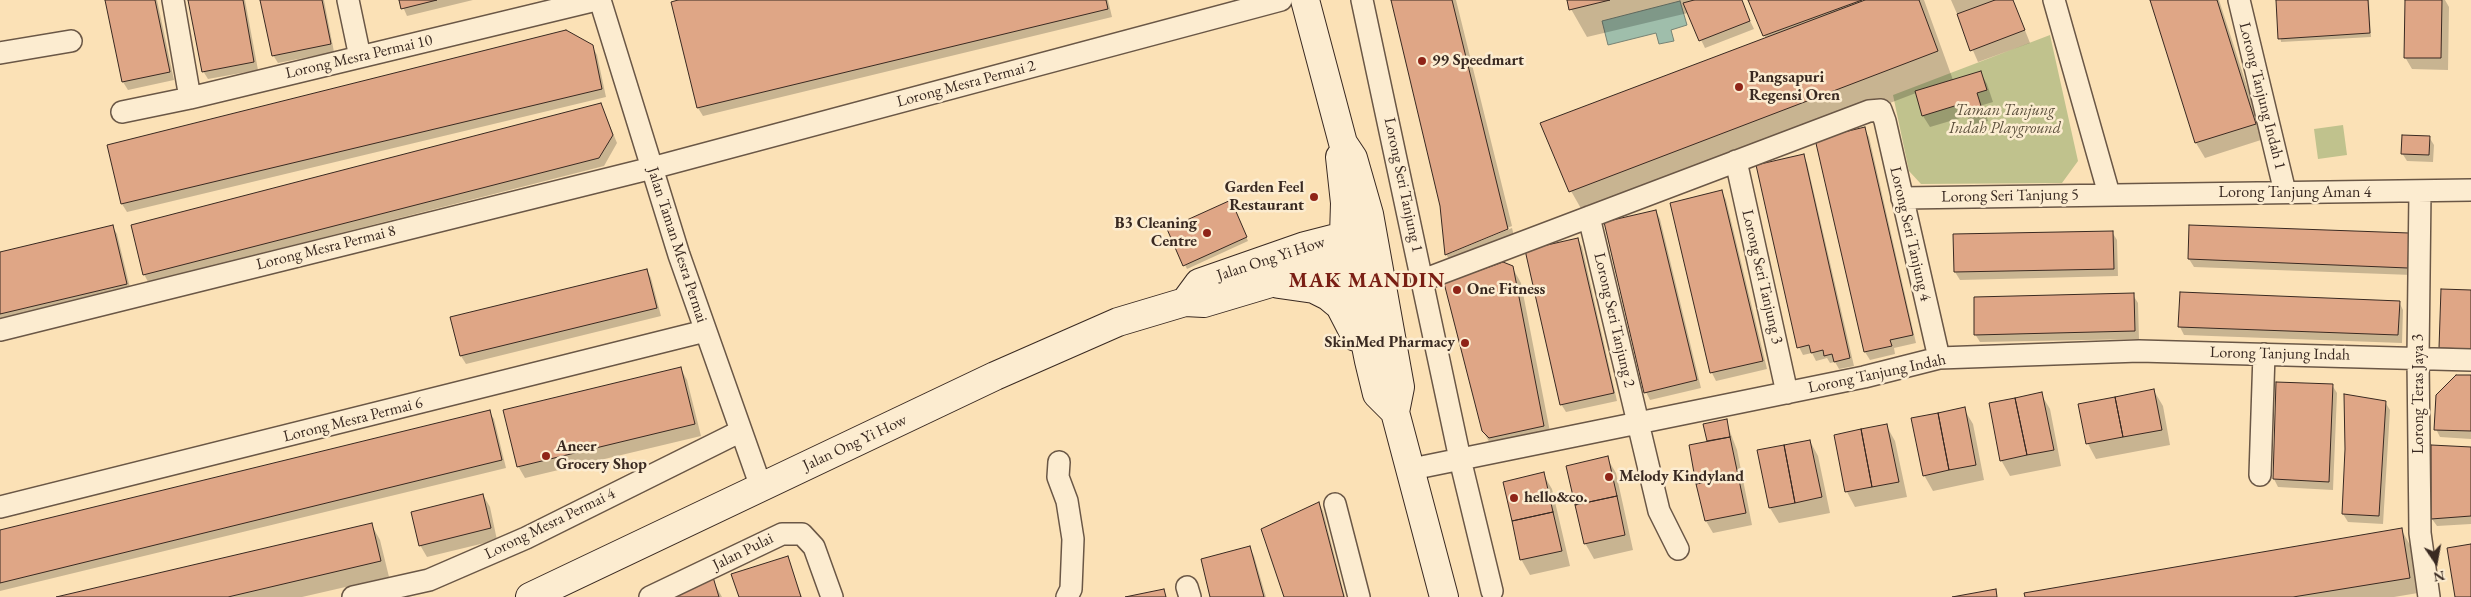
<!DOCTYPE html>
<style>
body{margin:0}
#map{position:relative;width:2471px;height:597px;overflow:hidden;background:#fbe1b6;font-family:"EB Garamond",serif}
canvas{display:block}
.north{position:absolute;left:2411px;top:537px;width:50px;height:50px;-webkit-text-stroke:4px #fcecd0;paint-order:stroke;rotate:168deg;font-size:14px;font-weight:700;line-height:20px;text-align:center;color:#392921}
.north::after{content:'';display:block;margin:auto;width:18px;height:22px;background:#392921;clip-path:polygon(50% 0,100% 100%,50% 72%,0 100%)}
</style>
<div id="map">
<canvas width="2471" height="597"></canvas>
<div class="north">N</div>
</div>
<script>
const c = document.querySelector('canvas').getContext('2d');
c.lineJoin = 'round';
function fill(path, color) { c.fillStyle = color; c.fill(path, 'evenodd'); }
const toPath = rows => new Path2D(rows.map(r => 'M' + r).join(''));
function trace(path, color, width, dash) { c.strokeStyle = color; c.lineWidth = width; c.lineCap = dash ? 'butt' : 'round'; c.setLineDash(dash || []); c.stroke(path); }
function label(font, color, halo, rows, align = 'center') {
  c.font = font + ' "EB Garamond",serif'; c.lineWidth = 5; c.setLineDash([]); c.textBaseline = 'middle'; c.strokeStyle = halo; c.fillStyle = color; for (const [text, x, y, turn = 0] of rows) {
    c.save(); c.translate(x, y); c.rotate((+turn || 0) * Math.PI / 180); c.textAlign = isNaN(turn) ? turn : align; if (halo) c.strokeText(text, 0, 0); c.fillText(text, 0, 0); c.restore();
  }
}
fill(toPath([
 [2050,35,2078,161,2062,183,1921,184,1909,171,1893,95],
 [2343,125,2347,155,2318,159,2314,129]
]), '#c0c28d');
const water = toPath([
 [1680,1,1687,25,1671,30,1674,41,1659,44,1656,33,1608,45,1602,21,1680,1]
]);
fill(water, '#9fbeab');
trace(water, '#768274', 1);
fill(toPath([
 [106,0,157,0,174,80,128,90,123,82],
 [189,0,245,0,258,70,208,79,203,71],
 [262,0,324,0,334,52,278,63,273,55],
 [400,0,473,0,407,16],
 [684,0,1108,0,1112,17,703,116,698,108,673,3],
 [1392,0,1456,0,1512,226,1451,251,1451,253,1512,228,1516,244,1455,270,1446,254,1441,206],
 [1568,0,1740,0,1754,29,1705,48,1688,13,1587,37,1571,9],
 [1749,0,1924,0,1953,80,1980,72,1987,84,1993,102,1983,105,1988,121,1972,126,1967,116,1930,127,1923,116,1916,93,1587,219,1571,191,1766,39],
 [1951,0,2013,0,2030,43,1978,62],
 [2151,0,2219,0,2264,139,2205,158,2196,143],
 [2277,0,2369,0,2371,37,2281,42],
 [2406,0,2445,0,2449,7,2448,70,2412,69,2405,57],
 [592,46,597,55,606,97,127,212,122,204],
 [601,104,617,143,604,166,148,282,144,274],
 [1864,129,1869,137,1916,343,1894,348,1895,354,1870,360,1865,352,1816,140],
 [2429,137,2434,145,2433,162,2407,161,2402,153],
 [1803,155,1807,163,1854,366,1839,369,1835,362,1830,363,1827,358,1816,361,1812,353,1803,355,1799,347],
 [1722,192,1726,200,1767,369,1716,381,1712,373,1671,204],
 [1232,205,1248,241,1187,269,1168,230],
 [1656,211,1660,219,1701,388,1650,400,1646,392],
 [112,226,117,234,131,292,0,323,0,253],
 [2112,232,2117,240,2118,276,1960,280,1955,272],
 [2408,235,2412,275,2194,267,2189,259],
 [1578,239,1582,247,1617,401,1566,412,1561,404],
 [1512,267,1521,283,1552,442,1492,447,1483,431],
 [647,270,651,278,661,316,466,364,461,356,452,318],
 [2471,292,2471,357,2445,356,2440,348],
 [2133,295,2138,303,2139,339,1980,342,1975,334],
 [2399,302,2403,310,2402,343,2184,335,2180,327],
 [681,369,687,380,701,436,525,478,518,466],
 [2471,376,2471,439,2440,437,2436,429],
 [2332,385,2337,393,2333,490,2278,487,2274,479],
 [2154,391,2163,406,2170,445,2096,459,2088,444,2080,405],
 [2041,394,2050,409,2061,466,2010,476,2001,460],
 [2385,402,2390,410,2383,524,2348,522,2343,514],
 [1964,409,1973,424,1984,480,1933,491,1924,475],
 [489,412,494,419,506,468,0,591,0,531],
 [1726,421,1737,450,1752,525,1713,533,1706,521,1690,446,1709,442],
 [1886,425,1895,441,1907,497,1855,507,1847,492,1835,436],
 [1810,441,1818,456,1830,513,1779,523,1770,508],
 [2471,448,2471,524,2437,526,2432,519],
 [1607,458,1616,473,1633,550,1594,559,1585,543],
 [1543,474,1552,489,1570,566,1530,575,1521,559],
 [483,495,490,507,497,540,427,557,420,545],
 [1319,504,1323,511,1345,597,1285,597],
 [371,524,380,540,389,577,302,597,61,597],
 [2401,529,2410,545,2418,593,2394,597,2026,597],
 [1250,548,1254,556,1266,597,1212,597],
 [787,557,802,597,740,597],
 [712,579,722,597,674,597]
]), '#0003');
const building = toPath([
 [105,0,155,0,170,72,122,82,105,0],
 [188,0,243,0,254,62,202,72,188,0],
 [260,0,322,0,331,44,272,56,260,0],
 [399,0,437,0,401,9,399,0],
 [678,0,1106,0,1108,9,697,108,671,2,678,0],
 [1391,0,1452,0,1508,229,1445,255,1440,206,1391,0],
 [1567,0,1610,0,1569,10,1567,0],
 [1694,0,1742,0,1750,21,1699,41,1683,3,1694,0],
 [1748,0,1862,0,1763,36,1748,0],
 [1865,0,1919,0,1938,51,1569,192,1540,123,1865,0],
 [1995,0,2013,0,2025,30,1970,51,1957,14,1995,0],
 [2150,0,2217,0,2256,124,2195,143,2150,0],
 [2276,0,2368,0,2370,33,2278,39,2276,0],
 [2405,0,2442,0,2441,58,2404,58,2405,0],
 [566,30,593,45,602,89,121,204,107,145,566,30],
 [1981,71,1987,90,1977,93,1982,109,1964,114,1961,104,1922,116,1915,91,1981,71],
 [601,103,613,135,599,158,143,275,131,225,601,103],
 [1865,127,1913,335,1890,340,1892,346,1864,352,1815,139,1865,127],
 [2402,135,2430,136,2429,155,2401,154,2402,135],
 [1804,154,1850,358,1834,362,1832,354,1824,356,1823,350,1811,353,1809,345,1797,348,1756,165,1804,154],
 [1722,190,1763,361,1710,373,1670,203,1722,190],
 [1231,200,1247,237,1183,266,1167,229,1231,200],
 [1656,210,1697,380,1644,393,1604,222,1656,210],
 [113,225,127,284,0,314,0,252,113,225],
 [2189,225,2409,233,2408,268,2188,259,2189,225],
 [2113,231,2114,269,1954,272,1953,234,2113,231],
 [1578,238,1614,393,1560,405,1525,250,1578,238],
 [1503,262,1513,266,1544,426,1489,438,1482,431,1444,283,1503,262],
 [647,269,657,308,460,356,450,317,647,269],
 [2441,289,2471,290,2471,349,2439,348,2441,289],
 [2180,292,2400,301,2398,335,2178,327,2180,292],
 [2134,293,2135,331,1974,335,1974,297,2134,293],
 [681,367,695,424,517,467,503,410,681,367],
 [2456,375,2471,375,2471,431,2434,430,2436,395,2456,375],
 [2276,382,2333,384,2329,482,2273,479,2276,382],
 [2154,389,2162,430,2123,437,2115,397,2154,389],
 [2042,392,2054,450,2027,455,2015,398,2042,392],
 [2344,394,2386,401,2379,516,2342,514,2345,449,2344,394],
 [2115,397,2123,437,2086,444,2078,404,2115,397],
 [2015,398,2027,455,2000,461,1989,403,2015,398],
 [1965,407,1976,465,1949,470,1938,413,1965,407],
 [490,410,502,460,0,583,0,530,490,410],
 [1938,413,1949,470,1923,476,1911,418,1938,413],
 [1727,419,1730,437,1707,441,1703,424,1727,419],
 [1887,424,1899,482,1872,487,1861,429,1887,424],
 [1861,429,1872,487,1845,492,1834,435,1861,429],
 [1730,437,1738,475,1696,484,1689,445,1730,437],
 [1810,440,1822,497,1795,503,1784,445,1810,440],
 [1784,445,1795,503,1769,508,1757,450,1784,445],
 [2431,445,2471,447,2471,516,2431,519,2431,445],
 [1608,456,1617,496,1575,505,1566,466,1608,456],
 [1544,472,1553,512,1512,521,1503,482,1544,472],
 [1738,475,1746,513,1705,521,1696,484,1738,475],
 [483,494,491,528,419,546,411,512,483,494],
 [1617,496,1625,535,1584,544,1575,505,1617,496],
 [1319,502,1344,597,1284,597,1261,529,1319,502],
 [1553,512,1562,551,1520,560,1512,521,1553,512],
 [372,523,381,561,228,597,56,597,372,523],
 [2402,528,2410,578,2293,597,2025,597,2024,593,2402,528],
 [2471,544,2471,597,2455,597,2447,548,2471,544],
 [1250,546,1264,597,1210,597,1201,559,1250,546],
 [788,556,801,597,739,597,731,574,788,556],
 [713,577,719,597,671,597,713,577],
 [1164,589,1166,597,1125,597,1164,589],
 [1996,589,1997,597,1952,597,1996,589]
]);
fill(building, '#dfa686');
trace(building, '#392921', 1);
const street = toPath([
 [173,0,190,98],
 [348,0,360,57],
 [600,0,679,255,761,487],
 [1362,0,1460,459,1492,591],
 [2054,0,2109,194],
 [2239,0,2285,192],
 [0,53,71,41],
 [122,112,190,98,596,0],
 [1736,161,1787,393],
 [2420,191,2418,358,2420,533,2429,597],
 [1902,198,2471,190],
 [1589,217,1659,511,1678,549],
 [1423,280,1869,111,1881,110,1885,121,1939,358],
 [0,330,652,168,1281,0],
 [1059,462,1058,477,1067,501,1073,539,1071,589,1067,597],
 [1412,469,1864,377,1939,358,2139,351,2471,360],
 [2260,475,2264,354],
 [1335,504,1359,597],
 [0,507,705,331],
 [1187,587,1190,597],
 [353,597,429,580,526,538,741,431],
 [650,597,782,534,802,534,814,547,832,597]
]);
const secondary = toPath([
 [1305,0,1343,143,1353,158,1369,214,1400,387,1395,412,1444,597],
 [1340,157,1345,203,1344,236,1369,361,1377,394,1395,412],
 [1279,284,1314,289,1328,296,1340,306,1356,337],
 [1185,302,1199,283,1305,246,1344,236],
 [530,597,995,376,1118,322,1185,302,1204,303,1348,260,1369,214]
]);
trace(street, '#6a5746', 24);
trace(secondary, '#392921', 30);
trace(street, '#fcecd0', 21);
trace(secondary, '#fcecd0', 28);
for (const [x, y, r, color] of [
 [1422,61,5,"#8f2418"],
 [1739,87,5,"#8f2418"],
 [1314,197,5,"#8f2418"],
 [1207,233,5,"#8f2418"],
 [1457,290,5,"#8f2418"],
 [1465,343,5,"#8f2418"],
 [546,456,5,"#8f2418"],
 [1609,477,5,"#8f2418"],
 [1514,498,5,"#8f2418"]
]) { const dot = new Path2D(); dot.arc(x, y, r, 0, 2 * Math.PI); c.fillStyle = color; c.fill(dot); trace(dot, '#fcecd0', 2); }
label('16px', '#392921', '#fcecd0', [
 ["Lorong Mesra Permai 10",359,57,-13],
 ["Lorong Mesra Permai 2",966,84,-15],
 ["Lorong Tanjung Indah 1",2262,96,76],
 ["Lorong Seri Tanjung 1",1403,185,78],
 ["Lorong Tanjung Aman 4",2295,193],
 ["Lorong Seri Tanjung 5",2010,196,-1],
 ["Lorong Seri Tanjung 4",1910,234,77],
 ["Jalan Taman Mesra Permai",677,245,72],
 ["Lorong Mesra Permai 8",326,248,-14],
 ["Jalan Ong Yi How",1271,259,-18],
 ["Lorong Seri Tanjung 3",1762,277,77],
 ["Lorong Seri Tanjung 2",1614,320,77],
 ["Lorong Tanjung Indah",2280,354,1],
 ["Lorong Tanjung Indah",1877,374,-12],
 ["Lorong Teras Jaya 3",2419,394,-90],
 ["Lorong Mesra Permai 6",353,420,-14],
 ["Jalan Ong Yi How",855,443,-25],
 ["Lorong Mesra Permai 4",550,524,-26],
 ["Jalan Pulai",743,552,-26]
]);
label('bold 16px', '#392921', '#fcecd0', [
 ["99 Speedmart",1432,61],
 ["Pangsapuri",1749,78],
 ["Regensi Oren",1749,96],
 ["Garden Feel",1304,188,"right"],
 ["Restaurant",1304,206,"right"],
 ["B3 Cleaning",1197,224,"right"],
 ["Centre",1197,242,"right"],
 ["One Fitness",1467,290],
 ["SkinMed Pharmacy",1455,343,"right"],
 ["Aneer",556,447],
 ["Grocery Shop",556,465],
 ["Melody Kindyland",1619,477],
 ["hello&co.",1524,498]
], 'left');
label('italic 16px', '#5b4f3c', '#fcecd0', [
 ["Taman Tanjung",2005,111],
 ["Indah Playground",2005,129]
]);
c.letterSpacing = '1px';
label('bold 21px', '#7a1f14', '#fcecd0', [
 ["MAK MANDIN",1367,281]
]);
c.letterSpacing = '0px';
</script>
